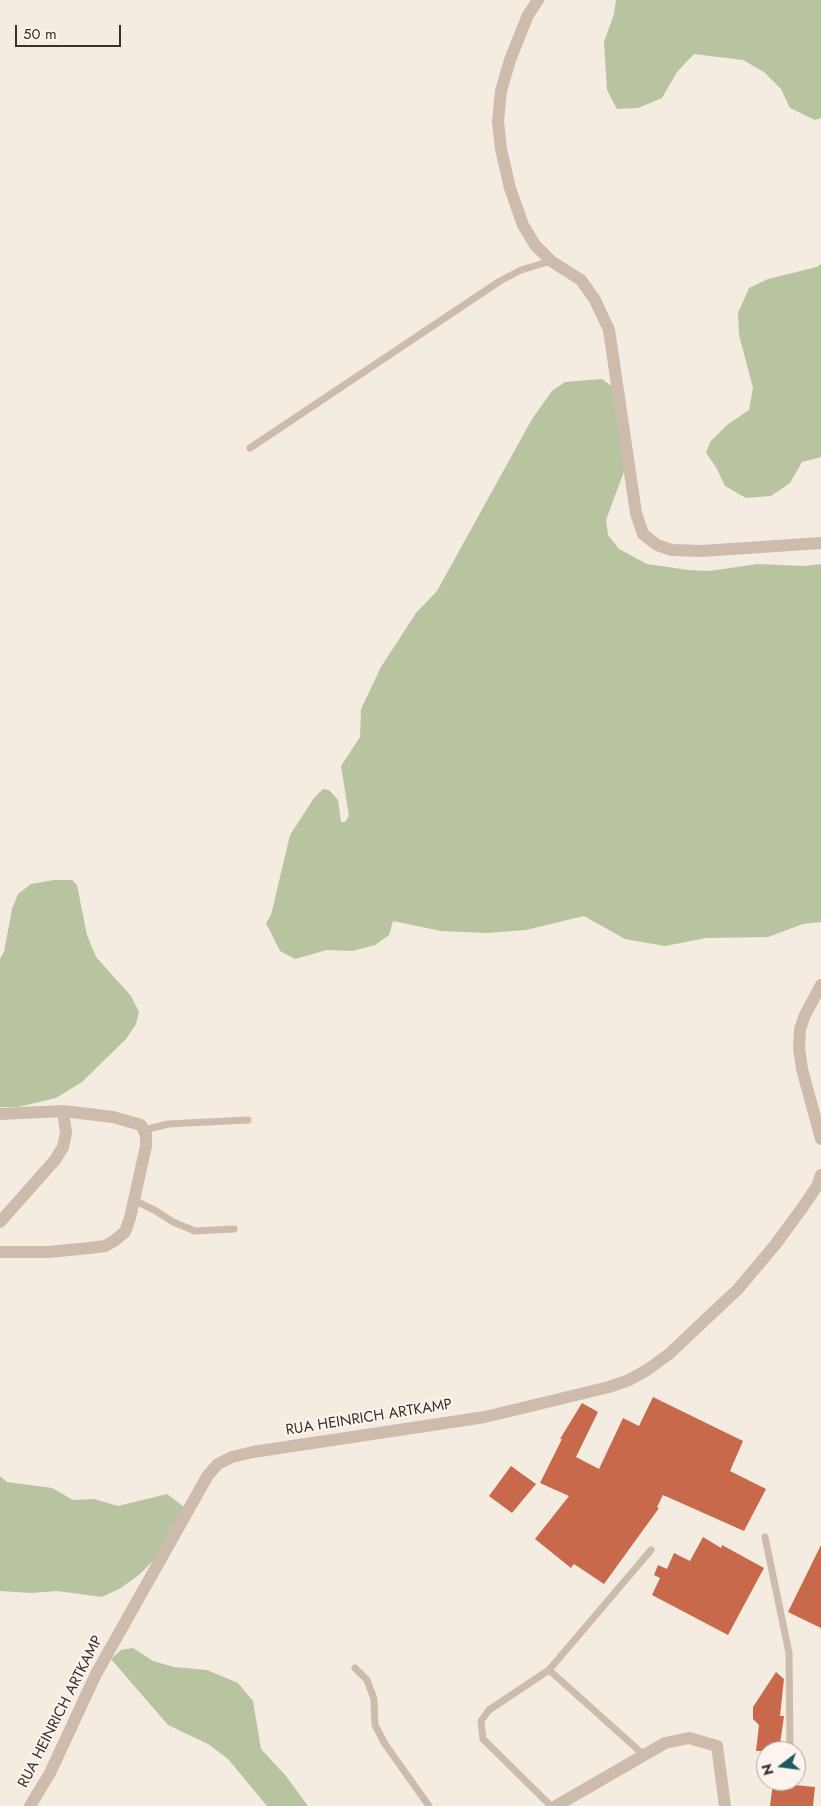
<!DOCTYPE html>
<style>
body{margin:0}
#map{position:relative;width:821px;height:1806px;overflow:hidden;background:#f4ebe1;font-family:Jost,sans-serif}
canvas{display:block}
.north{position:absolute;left:756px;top:1741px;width:50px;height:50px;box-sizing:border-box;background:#fbf5ee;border:1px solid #aea6a0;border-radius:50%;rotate:255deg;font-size:14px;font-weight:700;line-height:20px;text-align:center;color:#3b302b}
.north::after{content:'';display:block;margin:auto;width:18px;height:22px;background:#1f5a5e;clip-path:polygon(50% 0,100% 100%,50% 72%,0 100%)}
.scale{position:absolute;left:15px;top:25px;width:106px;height:22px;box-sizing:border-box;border:2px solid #3b302b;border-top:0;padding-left:6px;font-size:15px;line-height:18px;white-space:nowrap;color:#3b302b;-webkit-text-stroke:4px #fbf5ee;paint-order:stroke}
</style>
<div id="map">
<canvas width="821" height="1806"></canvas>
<div class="north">N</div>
<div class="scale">50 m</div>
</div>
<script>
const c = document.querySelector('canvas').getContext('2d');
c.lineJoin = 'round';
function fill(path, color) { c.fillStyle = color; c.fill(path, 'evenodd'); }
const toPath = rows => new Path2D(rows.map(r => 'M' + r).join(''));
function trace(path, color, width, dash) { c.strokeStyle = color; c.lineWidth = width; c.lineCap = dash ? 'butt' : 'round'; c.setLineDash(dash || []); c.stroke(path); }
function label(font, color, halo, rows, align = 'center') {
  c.font = font + ' Jost,sans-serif'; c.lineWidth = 4; c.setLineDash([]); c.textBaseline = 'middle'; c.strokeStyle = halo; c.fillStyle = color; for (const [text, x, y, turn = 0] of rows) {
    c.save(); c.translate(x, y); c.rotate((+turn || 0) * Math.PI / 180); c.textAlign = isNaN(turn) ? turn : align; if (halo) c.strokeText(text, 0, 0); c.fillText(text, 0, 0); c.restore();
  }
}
fill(toPath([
 [616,0,821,0,821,118,815,120,790,108,781,89,764,72,743,60,694,54,677,72,662,98,638,108,617,109,607,90,604,42,614,14],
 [821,264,821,457,802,462,790,483,771,496,746,498,725,486,716,467,706,453,710,442,727,425,749,410,753,388,739,335,738,313,749,288,768,279,817,267],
 [602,379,614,388,629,458,606,520,608,535,619,549,647,564,688,570,709,571,758,564,803,566,821,564,821,922,803,924,768,937,706,938,665,946,625,939,584,916,526,930,487,933,441,931,393,921,389,935,375,945,352,951,327,950,295,959,280,951,266,923,271,915,290,835,314,798,323,789,329,790,338,800,341,822,345,822,349,816,341,766,360,737,361,709,381,667,416,613,437,591,532,419,552,391,565,382],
 [54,880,72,880,77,885,87,935,96,957,131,996,139,1012,136,1024,126,1039,82,1082,56,1098,18,1107,0,1107,0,959,4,952,12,909,18,894,31,884],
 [0,1476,7,1482,52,1488,73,1500,94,1499,118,1506,167,1494,184,1507,157,1557,140,1574,121,1588,102,1597,57,1591,31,1593,0,1591],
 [133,1648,153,1661,174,1667,207,1670,238,1683,253,1701,261,1749,286,1776,308,1806,267,1806,228,1759,208,1744,168,1725,111,1659,121,1650]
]), '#b8c4a0');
fill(toPath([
 [653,1397,743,1441,730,1471,766,1489,744,1531,663,1495,657,1507,659,1508,604,1584,574,1564,571,1568,535,1539,569,1496,540,1483,562,1439,560,1439,582,1403,598,1412,576,1457,599,1469,623,1418,639,1426],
 [511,1466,536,1484,512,1513,489,1496],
 [703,1537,721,1548,722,1545,764,1568,728,1635,652,1595,660,1578,654,1575,658,1565,667,1569,674,1553,690,1561],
 [821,1545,821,1628,788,1612],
 [776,1672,784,1679,780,1716,784,1716,779,1751,756,1751,759,1725,753,1719,753,1707],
 [773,1783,785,1784,786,1787,790,1789,793,1788,795,1785,815,1787,813,1806,770,1806]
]), '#c8694b');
trace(toPath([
 [250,448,500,281,521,270,551,261],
 [144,1130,168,1124,248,1120],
 [134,1200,156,1211,173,1222,195,1231,234,1229],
 [765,1537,789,1653,790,1751],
 [355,1668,367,1680,374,1699,375,1725,385,1744,429,1806],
 [549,1670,644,1755],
 [790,1781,790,1784],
 [551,1806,483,1739,481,1721,489,1710,549,1670,651,1550]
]), '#cdbbac', 7);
trace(toPath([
 [538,0,528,15,510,60,501,91,498,121,501,149,510,188,523,225,535,245,551,261,581,280,595,300,609,330,636,513,643,534,657,545,672,550,702,551,821,543],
 [821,985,805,1015,800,1029,799,1048,802,1069,821,1139],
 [0,1114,63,1111,113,1117,141,1125,146,1135,146,1146,130,1218,125,1232,114,1241,105,1246,90,1248,48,1252,0,1252],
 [0,1222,55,1160,63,1147,66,1133,63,1111],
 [30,1806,50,1773,96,1674,208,1475,218,1464,232,1457,253,1452,485,1417,609,1387,629,1380,647,1370,669,1354,738,1289,775,1245,803,1207,817,1186,821,1175],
 [556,1806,665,1743,689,1738,717,1746,725,1806]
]), '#cdbbac', 12);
label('15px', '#3b302b', '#fbf5ee', [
 ["RUA HEINRICH ARTKAMP",369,1418,-9],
 ["RUA HEINRICH ARTKAMP",61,1712,-63]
]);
</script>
